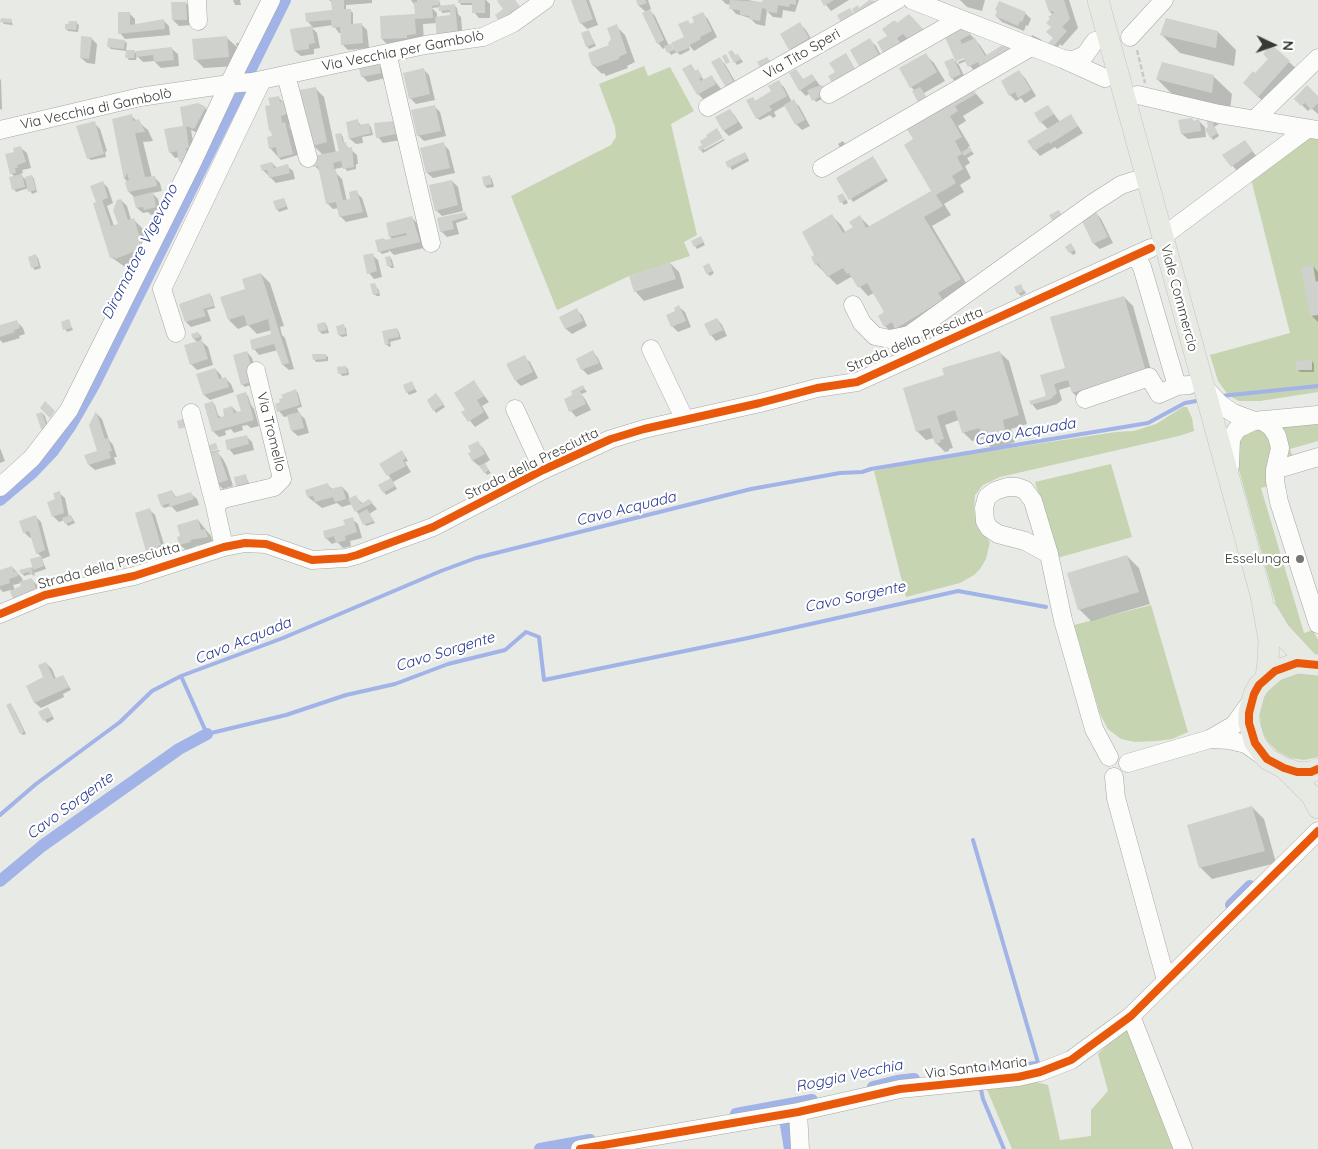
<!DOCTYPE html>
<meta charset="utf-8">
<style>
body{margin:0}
#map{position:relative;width:1318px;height:1149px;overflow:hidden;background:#e8eae5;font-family:Quicksand,sans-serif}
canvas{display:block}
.north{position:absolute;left:1248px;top:20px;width:50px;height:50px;-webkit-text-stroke:4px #fff;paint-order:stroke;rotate:93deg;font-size:14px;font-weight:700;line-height:20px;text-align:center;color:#373935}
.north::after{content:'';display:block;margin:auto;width:18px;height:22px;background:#373935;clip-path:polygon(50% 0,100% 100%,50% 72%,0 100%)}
</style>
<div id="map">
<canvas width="1318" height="1149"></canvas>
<div class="north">N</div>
</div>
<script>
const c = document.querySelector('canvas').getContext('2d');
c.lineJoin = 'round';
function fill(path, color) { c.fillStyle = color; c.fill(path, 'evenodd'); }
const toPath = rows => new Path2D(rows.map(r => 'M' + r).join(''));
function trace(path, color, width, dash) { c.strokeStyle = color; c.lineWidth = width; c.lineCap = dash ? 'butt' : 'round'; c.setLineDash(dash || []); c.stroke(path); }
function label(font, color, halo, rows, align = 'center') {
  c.font = font + ' Quicksand,sans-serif'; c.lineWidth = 4.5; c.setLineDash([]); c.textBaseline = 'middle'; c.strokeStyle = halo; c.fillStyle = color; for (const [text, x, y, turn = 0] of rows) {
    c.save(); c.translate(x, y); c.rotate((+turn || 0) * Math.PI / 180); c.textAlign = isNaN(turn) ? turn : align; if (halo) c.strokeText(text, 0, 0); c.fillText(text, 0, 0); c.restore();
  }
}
fill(toPath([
 [644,66,648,76,670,67,694,111,671,124,697,235,684,242,690,256,629,276,557,310,511,196,611,145,616,137,615,127,599,84],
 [1318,137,1318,392,1260,401,1239,401,1228,395,1218,381,1210,355,1290,333,1251,179,1307,139],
 [1183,407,1187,407,1192,418,1194,431,1179,436,1000,477,983,485,975,495,974,509,977,527,990,542,986,559,980,569,974,575,960,583,906,597,874,471,917,462,1116,432,1134,431,1156,424],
 [1318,422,1318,441,1290,449,1293,458,1280,462,1279,425],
 [1261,426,1274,441,1268,486,1261,488,1304,633,1313,630,1318,640,1318,658,1283,621,1276,605,1234,452,1239,432],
 [1111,464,1132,537,1057,558,1035,482],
 [1151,605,1188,732,1172,739,1157,741,1135,742,1121,739,1108,729,1100,714,1074,625],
 [1309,673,1318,676,1318,757,1304,760,1290,758,1277,751,1267,741,1261,728,1260,714,1263,700,1270,688,1281,679,1295,674],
 [1128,1028,1175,1149,1012,1149,986,1087,1031,1081,1048,1085,1060,1140,1091,1136,1091,1110,1108,1091,1098,1054,1121,1031]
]), '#c6d4b2');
fill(toPath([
 [233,0,240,0,241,5,235,5],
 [329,0,372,0,372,3,346,5,346,10,350,10,353,13,353,25,361,24,367,30,369,48,348,50,342,44,341,33,339,33,333,25,312,28,317,33,320,48,314,49,314,54,301,56,295,51,292,30,313,27,308,22,335,11,333,3],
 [411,0,439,0,441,7,454,5,457,8,458,14,461,17,463,41,437,23,423,24,424,43,391,48,382,39,416,16,414,4],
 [440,7,442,13,451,12,452,17,437,18,437,13,432,8],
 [459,0,486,0,490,4,490,18,479,18,474,12,473,5,461,5],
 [573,0,589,0,598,25,587,29,581,23],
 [637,0,648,0,651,9,649,10,655,16,669,46,676,51,687,42,687,21,691,25,696,23,702,13,708,19,717,37,694,51,688,44,690,50,680,55,677,52,671,55,666,47,663,49,658,43,646,12,639,6],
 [722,0,748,0,763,3,764,0,799,0,795,12,783,10,782,18,773,17,767,11,765,26,756,24,750,18,736,14,731,8,731,5,726,4],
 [822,0,849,0,831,11],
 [960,0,985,0,982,11,967,7],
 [1046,0,1069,0,1078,28,1062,46,1060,44,1056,50,1049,44,1054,39,1052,27,1053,15,1050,12],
 [999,2,1026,14,1031,19,1028,26,1026,25,1024,31,1002,22,996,16],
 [186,3,192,9,192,25,179,26,173,20],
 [129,13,135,19,135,25,163,20,169,26,170,35,125,39,120,33],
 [11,20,13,25,4,24,2,21],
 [76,22,79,25,78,32,68,31,66,29],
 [800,24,806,30,814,44,796,55,790,49],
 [897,24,930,38,902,44,889,36],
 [616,26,625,35,635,62,627,66,628,68,606,76,604,73,602,74,593,65,611,46],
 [589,32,596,46,589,49,587,46],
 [1218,32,1236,50,1234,66,1180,53,1162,35],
 [969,33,980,45,987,56,998,50,975,72,966,61,959,64,958,62,970,57,950,47],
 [1032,35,1042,40,1040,46,1030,41],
 [91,38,97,44,95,64,87,63,81,58],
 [227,38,237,47,236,43,241,43,237,66,204,68,195,59],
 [870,40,876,46,884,61,866,71,860,65],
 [124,41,127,43,126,51,111,49,108,46],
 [172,49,178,54,179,66,161,68,154,61,143,62,137,56,136,60,129,60,127,57,134,51,137,54],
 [732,51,736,56,738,55,743,62,737,65,735,62],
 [925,54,934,63,945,81,924,93,915,91,911,87],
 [719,58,725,64,736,83,762,68,767,58,772,64,730,92],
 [953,59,959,65,966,80,957,84,952,78],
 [1289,62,1298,70,1267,105,1253,92,1255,75],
 [378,65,384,71,386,78,368,82,362,76],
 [691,65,696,72,700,73,704,81,712,77,721,89,703,99,698,94],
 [424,70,429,75,435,100,416,104,410,98],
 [796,70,804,80,812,75,828,96,816,102,810,93,806,96,800,90],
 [1019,72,1025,78,1036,96,1025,103,1021,98,1016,101,1010,95,1002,82],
 [1213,76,1232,94,1230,110,1175,97,1157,79],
 [0,79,1,80,2,110,0,109],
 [778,82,784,87,792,102,793,101,799,106,810,126,802,130,796,124,786,105,774,112,776,116,773,118,770,115,760,120,757,118,753,98,756,102,773,92],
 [315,88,324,97,336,153,340,152,341,134,343,137,344,144,357,155,358,164,356,164,356,169,347,171,344,167,335,169,336,173,342,179,347,201,352,200,356,192,362,198,368,217,346,222,340,216,339,208,333,209,327,203,320,171,315,166,323,155,313,145],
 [971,88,984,103,963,116,966,121,958,126,970,146,968,147,974,154,967,158,970,163,965,166,971,178,960,185,964,192,944,204,951,215,932,226,969,288,894,335,885,326,880,317,886,313,874,293,868,296,851,277,837,285,816,264,816,255,832,216,841,225,846,233,854,228,860,217,870,227,933,191,915,140],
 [278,97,283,102,291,124,289,124,290,129,293,132,298,155,281,160,270,148,274,137,270,130,271,106],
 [1318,98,1318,114,1311,108,1308,111,1296,99],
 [434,106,440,112,446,136,424,141,418,135],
 [1048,106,1060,122,1071,116,1083,133,1057,149,1055,147,1040,156,1035,150,1048,129,1041,122],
 [205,108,211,114,200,134,191,130,195,153,186,167,180,161,179,157,175,158,170,152,184,127],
 [730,110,735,116,743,128,729,136,724,131],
 [131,116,148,130,153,141,143,142,152,178,154,177,160,183,162,191,152,193,158,199,161,212,151,215,148,212,143,213,137,208,135,198,129,192,128,182,125,179,113,120],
 [1192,119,1194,122,1199,121,1205,127,1206,137,1188,139,1182,134],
 [1208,120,1219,124,1214,127,1219,136,1213,140,1211,137],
 [357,121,362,126,368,124,371,127,373,135,362,137,363,143,356,144,350,139],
 [393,122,399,128,401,140,383,143,378,137],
 [94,123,100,129,107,151,105,152,106,157,91,160,88,158],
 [717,130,722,137,704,147,704,150,724,139,725,140,703,153,701,150],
 [843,141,845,144,848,149,841,149,838,144],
 [1244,141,1258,158,1238,172,1224,156],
 [443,144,449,150,455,173,433,178,427,173],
 [21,148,27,153,31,168,22,170,23,173,20,174,27,181,32,176,34,179,37,192,32,194,29,188,16,192,14,189,15,177,11,173,16,153],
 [747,156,749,161,732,170,727,162],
 [875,160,888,181,853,202,838,179],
 [272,163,277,168,287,166,293,171,295,179,276,183,263,170],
 [490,177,492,179,494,187,487,188,485,186],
 [452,181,458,187,463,211,442,216,436,210],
 [102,182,108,188,113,203,107,206,114,226,120,224,121,200,127,206,131,220,134,220,143,229,152,257,125,267,111,257,97,203],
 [838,197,845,197,848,203,844,205],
 [284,199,288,209,279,212,277,209],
 [465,213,468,219,456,223,459,234,447,237,441,231,438,219],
 [1096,213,1101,219,1113,243,1100,249,1094,244,1083,219],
 [412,218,418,224,424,248,394,255,389,250,389,252,382,254,379,251,386,242,393,240,390,237],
 [701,238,705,245,697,249,695,246],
 [1073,247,1076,253,1073,255,1070,252],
 [372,255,378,260,382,277,374,279,369,273],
 [36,256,38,258,41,268,35,270,33,268],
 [390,257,392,260,394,268,391,268,389,266],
 [670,263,679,272,684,288,644,301,636,292,631,276],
 [709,265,714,273,710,276,707,273],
 [1313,266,1318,272,1318,322,1311,315],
 [261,274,270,283,284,326,280,327,282,335,285,338,294,369,289,370,283,365,278,350,259,355,254,349,273,335,272,330,257,334,248,325,238,329,229,320,246,290],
 [374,285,379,290,380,296,377,296,374,294],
 [1020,285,1026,293,1021,296,1018,293],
 [210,294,212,297,215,308,207,310,211,321,191,327,186,322],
 [1124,297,1133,306,1154,381,1082,402,1073,393,1072,386,1059,390,1062,400,1057,404,1037,410,1032,404,1048,396,1042,376,1066,369],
 [679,307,685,312,691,327,678,332,672,326],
 [576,310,582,315,587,326,572,334,566,329,561,318],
 [717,319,722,325,727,336,716,341,711,335],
 [68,320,73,330,67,332,62,322],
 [17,322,23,328,25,334,19,336,20,338,3,343,0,340,0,326],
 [325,323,327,326,329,333,322,334,320,332],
 [343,326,346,328,347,336,342,337,339,335],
 [397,329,399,332,401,339,390,342,391,346,389,347,386,344,384,332],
 [198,333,201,336,202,339,200,340,208,347,213,365,197,370,191,364,198,343,194,339],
 [247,352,252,358,258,377,257,383,245,387,242,384],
 [593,352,598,358,603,369,588,375,582,369],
 [1000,353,1009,361,1027,424,1011,429,1015,442,994,450,985,442,984,438,972,441,963,432,959,420,945,425,953,448,949,449,949,451,945,452,936,443,934,438,926,440,917,431,946,376],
 [325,355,328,357,328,361,316,362,314,359],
 [524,357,530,362,538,378,521,386,516,381],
 [1312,361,1314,364,1314,372,1300,372,1298,370],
 [345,367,348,369,349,375,342,376,340,373],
 [215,369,221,375,222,379,225,378,231,384,234,392,210,400,204,395],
 [474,382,489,402,482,406,489,418,475,427,463,412,466,410],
 [412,383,417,392,409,395,407,392],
 [583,387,587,392,581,394,585,399,591,410,576,417,571,411,575,395],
 [296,391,298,393,302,407,297,408,299,413,305,419,309,433,298,436,292,431,288,416,284,417,279,411],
 [246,394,248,396,251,405,254,409,259,426,251,428,247,425,242,426,243,430,234,433,231,429,225,431,226,435,219,437,213,431,213,403,215,405,218,415,222,418,226,417,232,407,238,413,242,412],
 [439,398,445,407,436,413,434,410],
 [42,413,45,416,49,430,44,431,42,429],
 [97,414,102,419,109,440,113,445,117,457,114,457,116,464,95,470,89,465,98,452],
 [246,436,252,442,254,450,234,455,229,449],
 [478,443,483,448,490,460,484,464,491,473,487,475,480,465,479,466,473,461,470,454,473,452],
 [0,448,5,461,0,463],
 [219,450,220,451,217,452,223,459,227,467,233,486,223,489,217,483,212,454,210,452],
 [404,454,408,461,405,462,411,472,393,482,397,489,386,495,384,492,391,479,381,464],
 [245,475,250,485,240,488,237,485],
 [328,485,333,490,342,487,348,493,350,500,356,497,363,504,369,500,377,509,369,514,375,523,366,526,352,504,342,507,337,503,322,508,308,497],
 [172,491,176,497,191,494,197,499,199,505,177,512,171,506,164,508,162,506],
 [59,493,65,498,69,517,71,516,73,519,75,523,68,526,64,520,59,522,53,516],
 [150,510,155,515,166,551,163,552,165,556,154,560,148,554],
 [35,516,41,522,50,556,42,559,46,569,34,573,35,576,31,574,24,576,21,571,34,567,32,560,42,557,37,553,32,537,30,538,24,532],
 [352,519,358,524,362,538,350,541,351,546,343,548,337,542,332,544,326,538,346,526],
 [198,520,211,536,213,542,195,546,196,548,186,550,180,545],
 [1127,556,1139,568,1150,604,1091,621,1079,609],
 [12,567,22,578,23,582,31,579,37,585,41,597,14,599,11,590,3,592,0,589,0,571],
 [21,583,22,586,15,590,13,585],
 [46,663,52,669,56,679,63,676,65,679,71,690,63,694,64,697,41,708,35,703,28,686,45,678],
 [13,707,26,734,23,735,21,733],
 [48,708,54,719,47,723,40,712],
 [1252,807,1264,819,1276,863,1212,879,1200,867]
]), '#0003');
trace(toPath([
 [1221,396,1318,386],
 [181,676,207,734,286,715,346,695,395,684,448,664,505,650,526,632,539,637,544,680,748,638,958,591,1046,607],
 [0,815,36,784,120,722,152,691,181,676,283,638,441,571,476,558,751,489,840,473,862,472,871,469,1148,423,1185,403,1202,400],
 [973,840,1039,1066],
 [980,1085,983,1099,1004,1149]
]), '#a1b3e7', 4);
trace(toPath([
 [0,500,31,474,53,451,71,425,94,385,285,0],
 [0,881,42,846,179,749,207,734],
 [1231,905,1250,886],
 [979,1073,1036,1067],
 [873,1087,897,1081,914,1079],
 [783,1107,790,1149],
 [736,1114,812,1100],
 [540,1149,590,1140]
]), '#a1b3e7', 12);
fill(toPath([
 [331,0,344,0,344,9,351,9,351,24,362,23,363,43,341,45,340,27,332,28,331,20,306,22,305,13,332,10],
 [417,0,439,0,439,5,432,6,433,18,415,19,416,34,407,35,407,38,381,39,380,16,415,14,414,2,417,2],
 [458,0,485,0,485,13,472,13,472,3,458,3],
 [498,0,515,0,521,8,500,23,495,15,503,9,497,1],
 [571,0,586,0,593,19,580,24],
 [636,0,645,0,647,3,638,6],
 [730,0,762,2,763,0,796,0,796,5,790,4,789,7,778,5,777,13,766,12,766,9,762,8,760,21,749,19,749,16,740,15,740,10,729,9],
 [821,0,834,0,824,6],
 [869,0,885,2,842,24,837,15,850,8,855,16,852,9,858,5,859,8],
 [1045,0,1064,0,1070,19,1062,27,1067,31,1052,48,1047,44,1053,38,1046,32,1051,27,1046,23,1050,19,1048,17,1054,13,1053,11,1049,12],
 [999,1,1026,12,1022,22,1020,21,1018,26,995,16,997,11,995,10],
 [171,2,186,2,187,20,172,20],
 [455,4,458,36,437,38,435,17,450,15,450,10,439,11,438,6],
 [650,9,664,40,657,44,642,13],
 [118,12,130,12,130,25,164,19,165,29,118,34],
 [703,12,712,31,700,37,701,39,688,46,689,48,676,53,671,43,684,37,678,24,688,20,690,24,694,22,692,17],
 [909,14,925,31,910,41,903,34,897,38,904,48,886,58,877,42,887,36,882,29,893,21,896,21,897,23],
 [1,18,12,19,11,23,0,22],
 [1166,18,1218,31,1216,48,1160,35],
 [69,21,77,21,76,30,65,29,65,24,68,24],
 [800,22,809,38,789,50,780,34],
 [617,24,627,53,619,57,619,59,596,67,595,65,592,66,588,53,609,45,608,43,611,39,607,28],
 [955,25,970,32,971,34,960,40,962,44,975,38,985,56,1004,44,1015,48,981,68,978,62,968,67,963,58,956,62,943,33],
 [312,26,315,43,309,44,309,49,294,51,290,29],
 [589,30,594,44,586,47,581,33],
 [81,36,92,37,89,59,80,58],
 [227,36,229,57,194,60,192,39],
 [108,38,125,40,124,49,107,47],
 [870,38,879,55,859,66,850,50],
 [671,44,674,50,667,53,664,46],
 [1271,44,1290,61,1258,97,1243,83,1253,71,1255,73,1268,59,1263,54],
 [172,47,174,60,154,62,153,55,136,57,136,51],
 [126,50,135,50,134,58,125,58],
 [732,50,735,55,738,54,741,59,734,63,728,52],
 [846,53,858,74,835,88,828,76,835,72,829,63],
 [926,53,937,72,910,88,899,68],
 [726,54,730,62,726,64,722,56],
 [720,57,734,82,760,67,757,62,767,57,771,63,729,93,711,62],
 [953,58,961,74,951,79,948,73,949,72,944,62],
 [1162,62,1214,75,1212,93,1156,79],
 [379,64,381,73,361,77,359,68],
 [691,64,695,71,698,69,702,77,699,79,701,81,712,75,716,84,697,95,682,69],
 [424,68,430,94,409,99,403,73],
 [796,69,803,79,812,74,816,80,799,91,789,73],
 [1019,70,1031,90,1018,98,1015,92,1009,96,1001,81],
 [779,80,787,96,769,106,772,110,756,119,746,100,753,97,755,101,771,91,768,86],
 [822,85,826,93,812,101,807,90],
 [1307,85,1318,96,1318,103,1311,110,1305,103,1301,106,1294,99],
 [971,86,976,94,955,106,958,111,950,116,962,137,955,141,962,154,957,157,963,169,952,176,956,183,936,195,943,206,924,217,961,279,938,293,943,300,895,329,892,322,884,327,878,316,884,312,867,283,858,288,849,273,847,274,843,268,827,277,818,263,815,265,811,257,814,255,802,232,832,214,843,233,853,227,849,222,860,215,866,228,931,191,904,145,913,139,905,126],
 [316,87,327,142,312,146,300,90],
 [920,87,928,99,919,104,912,91],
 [279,96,280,102,288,100,291,112,281,116,282,123,285,122,293,154,278,158,276,147,269,149,267,137,272,136,271,131,269,131,265,106,270,105,268,98],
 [794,99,805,120,795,125,784,105],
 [198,103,206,107,194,129,186,126,189,148,186,148,189,160,179,162,177,151,169,153,164,129,183,126,180,107],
 [435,105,441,131,417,136,411,110],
 [1048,105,1054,114,1040,123,1034,113],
 [730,109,738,122,723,131,715,117],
 [132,114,133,121,139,119,145,132,135,133,145,177,155,176,157,186,128,192,125,182,129,180,127,173,124,180,112,119],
 [1071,114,1078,126,1050,144,1049,142,1034,151,1027,141],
 [1192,118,1193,121,1199,119,1201,131,1181,134,1178,120],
 [1206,118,1218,121,1213,124,1218,133,1210,138,1205,129,1208,127],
 [358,119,359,125,369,123,371,133,349,139,346,122],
 [95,121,104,154,87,159,76,126],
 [394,121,396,134,376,138,374,123],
 [717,128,723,138,700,151,698,147,702,145,700,141,707,137,706,135],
 [341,133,343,143,346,142,347,148,352,147,354,167,343,169,341,161,333,163,335,172,336,171,343,200,350,199,349,192,357,190,363,212,339,217,336,202,326,204,318,166,314,167,312,156,339,151,335,134],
 [1245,140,1253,151,1231,167,1222,155],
 [444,142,450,168,426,173,420,148],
 [21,146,26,162,17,165,18,168,15,168,16,173,10,174,5,154,14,152,13,148],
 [970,147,972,151,964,156,962,152],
 [745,152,748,158,728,168,725,162],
 [873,156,886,178,849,200,836,178],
 [272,162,274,168,288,164,290,173,269,178,267,170,262,171,260,165],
 [22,174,25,187,12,190,9,177],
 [32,175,36,190,28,192,25,177],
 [490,175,492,184,484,186,482,177],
 [452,180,458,205,435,211,429,185],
 [103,181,108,198,102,200,111,226,118,224,113,210,117,200,121,199,128,220,134,218,143,248,115,259,114,257,110,258,93,203,96,202,90,186],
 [153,192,156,207,144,210,143,207,136,208,133,197],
 [843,193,846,200,840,203,837,196],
 [284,198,287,206,276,210,273,201],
 [1059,210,1063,217,1054,223,1049,215],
 [465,212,466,217,452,221,454,229,440,232,437,218],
 [1096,212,1108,237,1093,244,1081,219],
 [412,216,420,242,378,252,375,240,384,238,385,240,407,235,406,233,389,237,386,223],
 [701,236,704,242,694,247,691,241],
 [1071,243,1075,250,1069,253,1065,247],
 [373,253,377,271,367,274,363,255],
 [36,254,39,266,31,268,28,257],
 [390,256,392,266,387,266,385,257],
 [670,262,676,279,634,292,629,276],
 [709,263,713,271,706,274,703,266],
 [1313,265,1316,282,1318,281,1318,315,1310,316,1301,267],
 [261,273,289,363,282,365,274,344,252,350,250,340,271,334,268,319,247,326,244,315,228,320,220,297,245,289,242,279],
 [375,283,379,293,373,295,370,284],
 [1021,284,1024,291,1017,294,1014,287],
 [210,293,214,306,203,309,206,316,185,322,179,304],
 [1124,296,1146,372,1072,393,1068,380,1054,384,1057,393,1051,399,1031,405,1029,401,1046,396,1040,375,1065,368,1050,317],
 [679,305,686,321,671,327,666,315,675,311,674,308],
 [577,308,583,321,565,329,559,317],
 [717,318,723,330,710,336,704,324],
 [69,319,72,328,63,330,61,322],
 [17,320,20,328,14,330,15,332,0,337,0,325],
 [325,322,327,330,318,332,317,324],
 [344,324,346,334,338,335,336,326],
 [397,328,399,337,388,339,389,344,385,345,382,331],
 [198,332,200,337,193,339,191,334],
 [202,340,208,359,190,365,184,345],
 [593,350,599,363,581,370,576,359],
 [247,351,255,381,241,385,233,355],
 [1000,351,1019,415,1003,420,1007,440,996,442,995,439,984,442,979,428,962,433,955,410,937,416,944,439,940,440,941,442,935,444,930,428,916,432,903,388,944,375,942,368],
 [312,354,326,354,326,359,313,360],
 [525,355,533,372,515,381,506,364],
 [1312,360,1312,370,1296,370,1296,361],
 [346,366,347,373,338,374,337,367],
 [215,368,219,379,226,377,229,387,203,395,196,374],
 [474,380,484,396,477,400,484,412,468,422,461,412,465,410,454,393],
 [412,381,415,389,406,393,403,385],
 [583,385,585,389,580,391,586,404,569,412,564,399,572,395,571,391],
 [296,389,300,405,277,412,275,404,280,402,279,399,283,398,281,395],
 [246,392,254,420,212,432,204,404,213,401,218,418,224,416,223,409,232,406,234,413,241,411,236,395],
 [436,393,444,404,433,411,427,400],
 [45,401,55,411,50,418,40,408],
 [96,411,105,439,108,438,112,451,109,452,111,458,88,465,84,455,97,451,89,425],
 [42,412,47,428,41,429,36,414],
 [300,412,304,428,291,431,287,415],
 [183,419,186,427,179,429,177,421],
 [247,435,249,444,227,450,225,440],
 [478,441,485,454,472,461,468,453,471,452,468,446],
 [216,443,218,449,208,452,206,446],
 [402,450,406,458,403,460,406,466,387,476,379,464],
 [218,451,228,480,216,484,207,454],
 [485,463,489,470,484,473,479,466],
 [246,474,248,483,236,486,234,477],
 [391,478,395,486,383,493,378,485],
 [328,483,330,489,342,486,346,499,335,502,333,497,315,502,313,496,307,497,305,490],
 [172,490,175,497,191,492,194,499,170,507,169,503,161,506,157,495],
 [60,491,64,513,52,517,47,502,55,499,53,493],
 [356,495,361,504,369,499,373,503,355,512,348,499],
 [150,508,161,545,158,546,160,551,147,555,135,513],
 [367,509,374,521,363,525,358,514],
 [36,515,45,550,36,554,29,531,23,533,19,521],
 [71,515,73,521,65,524,62,518],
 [353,517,357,532,345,536,346,540,336,543,334,536,325,539,323,531,345,525,343,520],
 [198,519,201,530,205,529,208,537,190,540,191,542,179,545,177,537,180,536,177,525],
 [1127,555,1139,592,1078,610,1067,573],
 [41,556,44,566,33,570,30,559],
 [12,566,14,572,17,571,18,576,9,579,10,583,0,586,0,570],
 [31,567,33,573,30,575,29,572,21,574,19,570],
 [32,578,37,591,13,599,10,591,21,586,19,582],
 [46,662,54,679,63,675,69,687,34,703,26,686,43,677,38,665],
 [11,703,24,732,20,734,6,705],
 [48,707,53,716,43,721,38,712],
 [1252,806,1265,851,1199,868,1187,825]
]), '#cfd1cd');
const minor = toPath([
 [197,0,198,21],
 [912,0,1063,59,1105,78],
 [1130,37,1164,0],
 [387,53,431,243],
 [1063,59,1074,60,1085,55,1095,41],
 [286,75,308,158],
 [829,94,960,19],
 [1138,95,1219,114,1318,130],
 [708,107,897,0],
 [1254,120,1318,58],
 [0,130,140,97,229,84,252,82,425,45,483,37,513,23,545,0],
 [822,168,1031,47],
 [1162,237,1307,129],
 [1135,255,1142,267,1177,386,1189,385],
 [853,305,862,323,875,336,890,339,909,335,1093,203,1121,185,1133,181],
 [176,333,162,289,262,80],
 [651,349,685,420],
 [1204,387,1220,404,1233,413,1254,421],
 [1085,399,1149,377,1159,394,1177,386],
 [515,409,543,470],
 [191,413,215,506],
 [1261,420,1271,427,1277,436,1280,448,1275,470,1275,481,1279,502,1318,624],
 [1230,466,1231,439,1237,429,1254,421,1318,415],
 [1275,470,1318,457],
 [0,487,32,458,69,410,192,163,229,84,271,0],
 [224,547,215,506,223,499,274,487,282,479,256,371],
 [1049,554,1025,541,998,534,989,528,985,521,984,508,987,497,995,491,1007,487,1017,487,1025,490,1033,501,1049,554,1063,620,1094,729,1109,757],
 [0,614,45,595,134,576,224,547,245,543,266,544,312,560,346,558,357,555,433,527,543,470,611,439,644,429,760,403,817,388,857,382,1151,248],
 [1211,739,1229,740,1246,744,1263,756],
 [1128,763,1210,739,1234,725,1250,703],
 [1114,777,1116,798,1166,980],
 [1131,1016,1183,1149],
 [798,1112,800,1149],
 [580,1149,798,1112,900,1089,1018,1077,1040,1072,1071,1060,1131,1016,1318,831]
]);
const major = toPath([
 [1098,0,1261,595,1269,640,1268,661,1266,678],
 [1268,612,1280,632,1309,663],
 [1318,665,1297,663,1275,671,1259,685,1254,694,1249,713,1249,723,1255,743,1267,759,1284,768,1297,772,1311,772,1318,769],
 [1284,768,1312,796,1318,808]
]);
trace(minor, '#a7a8a4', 19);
trace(major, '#c4c5c2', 22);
trace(toPath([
 [1137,50,1145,83]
]), '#c9c9c7', 2.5, [5, 2.5]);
trace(minor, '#fcfcfb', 18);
trace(major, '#e7eae2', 21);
trace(toPath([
 [0,614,45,595,134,576,224,547,245,543,266,544,312,560,346,558,357,555,433,527,543,470,611,439,644,429,760,403,817,388,857,382,1151,248],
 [1318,665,1297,663,1275,671,1259,685,1254,694,1249,713,1249,723,1255,743,1267,759,1284,768,1297,772,1311,772,1318,769],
 [580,1149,798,1112,900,1089,1018,1077,1040,1072,1071,1060,1131,1016,1318,831]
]), '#e8590c', 8);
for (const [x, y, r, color] of [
 [1300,559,5,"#757773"]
]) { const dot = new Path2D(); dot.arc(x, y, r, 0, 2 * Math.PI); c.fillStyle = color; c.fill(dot); trace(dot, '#fff', 2); }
label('14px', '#373935', '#fff', [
 ["Via Vecchia per Gambolò",403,51,-11],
 ["Via Tito Speri",802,54,-30],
 ["Via Vecchia di Gambolò",96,109,-12],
 ["Viale Commercio",1179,298,75],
 ["Strada della Presciutta",915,340,-23],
 ["Via Tromello",271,432,76],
 ["Strada della Presciutta",532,464,-26],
 ["Strada della Presciutta",109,566,-15],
 ["Via Santa Maria",976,1068,-7]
]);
label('14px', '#373935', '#fff', [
 ["Esselunga",1290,559]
], 'right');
label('italic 15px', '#263890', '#fff', [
 ["Diramatore Vigevano",140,252,-63],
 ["Cavo Acquada",1025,432,-10],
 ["Cavo Acquada",626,509,-14],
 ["Cavo Sorgente",855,597,-12],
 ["Cavo Acquada",243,641,-22],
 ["Cavo Sorgente",445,652,-17],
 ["Cavo Sorgente",70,806,-36],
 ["Roggia Vecchia",849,1076,-12]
]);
</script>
